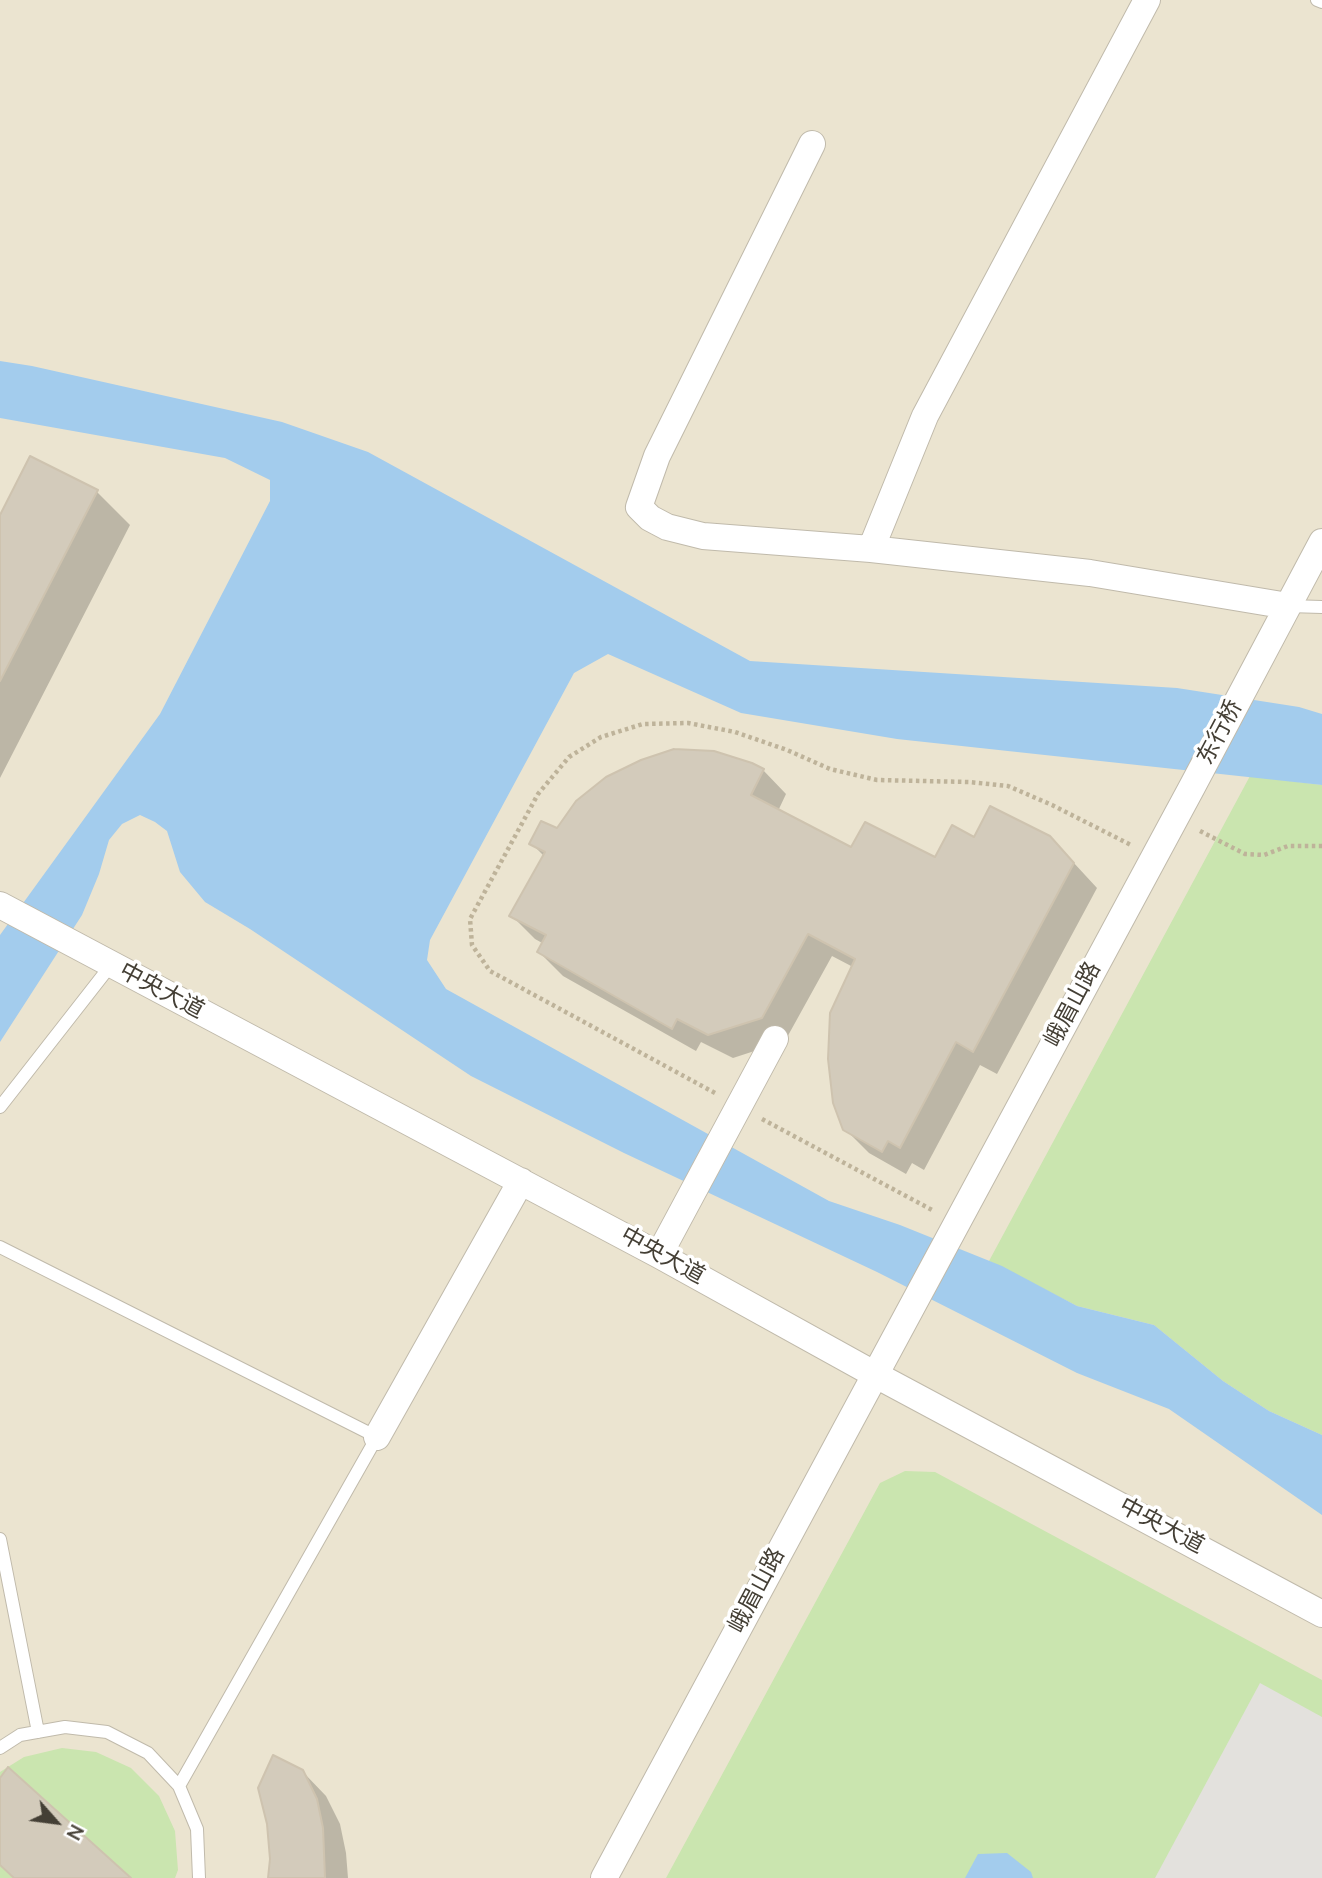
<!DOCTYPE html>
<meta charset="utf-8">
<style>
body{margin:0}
#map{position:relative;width:1322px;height:1878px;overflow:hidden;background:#f2efe5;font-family:"Nunito Sans",sans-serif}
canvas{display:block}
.north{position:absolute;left:21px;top:1787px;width:70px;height:70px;-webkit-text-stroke:5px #fff;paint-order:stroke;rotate:118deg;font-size:19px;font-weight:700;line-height:28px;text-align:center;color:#443f35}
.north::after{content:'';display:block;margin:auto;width:24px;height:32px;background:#443f35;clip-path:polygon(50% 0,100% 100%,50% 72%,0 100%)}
</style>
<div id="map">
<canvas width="1322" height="1878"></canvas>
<div class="north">N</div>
</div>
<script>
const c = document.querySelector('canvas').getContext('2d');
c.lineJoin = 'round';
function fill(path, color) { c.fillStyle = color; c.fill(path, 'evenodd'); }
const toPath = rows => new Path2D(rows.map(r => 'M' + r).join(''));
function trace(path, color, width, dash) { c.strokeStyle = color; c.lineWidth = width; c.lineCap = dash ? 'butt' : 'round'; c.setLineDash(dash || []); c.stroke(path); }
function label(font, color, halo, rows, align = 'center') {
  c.font = font + ' "Nunito Sans","Noto Sans SC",sans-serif'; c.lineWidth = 7; c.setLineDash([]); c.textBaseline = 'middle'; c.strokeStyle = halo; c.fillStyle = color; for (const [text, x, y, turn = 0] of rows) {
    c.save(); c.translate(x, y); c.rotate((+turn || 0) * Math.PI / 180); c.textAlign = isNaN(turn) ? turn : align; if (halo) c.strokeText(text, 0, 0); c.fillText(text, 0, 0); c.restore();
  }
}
fill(toPath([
 [0,0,1322,0,1322,1878,0,1878]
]), '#ebe4d0');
fill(toPath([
 [1250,776,1322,785,1322,1435,1269,1411,1223,1381,1154,1325,1077,1306,989,1261],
 [905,1471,935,1472,1322,1680,1322,1878,666,1878,880,1483],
 [62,1748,96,1752,131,1768,159,1796,175,1831,178,1870,175,1878,0,1878,0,1772,24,1757]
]), '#cae5af');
fill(toPath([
 [1260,1683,1322,1717,1322,1878,1155,1878]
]), '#e3e1dd');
fill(toPath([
 [0,361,32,366,282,422,368,452,750,661,1177,688,1299,707,1322,714,1322,785,897,739,741,713,608,654,574,673,430,940,427,960,446,989,829,1201,900,1225,1002,1266,1077,1306,1154,1325,1223,1381,1269,1411,1322,1435,1322,1515,1169,1409,1077,1373,877,1272,624,1153,471,1076,250,929,205,902,180,872,167,831,155,822,140,815,122,824,109,840,99,874,82,915,0,1042,0,935,160,714,270,501,270,480,225,458,0,418],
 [1007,1853,1031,1872,1033,1878,965,1878,978,1854]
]), '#a3cced');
fill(toPath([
 [97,492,130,525,0,778,0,518],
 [763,770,786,794,778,811,852,850,936,859,975,839,1073,862,1097,888,997,1074,980,1065,924,1170,912,1163,906,1174,869,1153,845,1129,853,967,832,956,785,1041,733,1058,701,1042,696,1051,563,976,539,952,544,944,535,939,512,916,544,856,531,843,557,831],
 [302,1771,326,1796,340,1824,346,1853,348,1878,270,1878]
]), '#0003');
const building = toPath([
 [30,456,98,490,0,681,0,515,30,456],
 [674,749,714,751,752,763,764,769,751,795,851,847,865,822,935,857,952,825,974,837,990,806,1050,836,1074,863,973,1052,956,1042,900,1148,888,1141,882,1152,843,1130,833,1103,828,1059,830,1013,855,959,808,934,762,1018,708,1035,677,1019,672,1029,537,952,546,935,509,916,545,852,529,844,541,821,557,828,576,801,606,777,641,760,674,749],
 [273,1755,303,1770,317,1799,323,1828,325,1878,268,1878,270,1859,267,1824,258,1788,273,1755],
 [8,1767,131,1878,14,1878,0,1865,0,1778,8,1767]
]);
fill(building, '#d3cbbb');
trace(building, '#cec3af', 2);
const service = toPath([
 [1317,0,1322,2],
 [1288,606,1322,607],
 [0,1107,111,965],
 [0,1247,377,1437,179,1786],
 [0,1539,38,1732],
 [0,1748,20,1735,65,1727,107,1732,148,1753,179,1786,197,1829,199,1878]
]);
const minor = toPath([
 [812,144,657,456,639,507,650,518,667,527,703,536,871,549,1090,573,1288,606],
 [871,549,925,416,1147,0],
 [0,905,659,1255,874,1374,1322,1614],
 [659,1255,775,1039],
 [377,1437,521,1181],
 [604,1878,1192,787,1322,542]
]);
trace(service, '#c0baab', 14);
trace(minor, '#c0baab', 28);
trace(toPath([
 [1200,831,1245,854,1264,855,1288,846,1322,846],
 [715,1093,490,971,472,945,470,919,538,794,569,757,601,737,643,724,688,723,735,732,787,750,830,769,877,780,969,782,1008,786,1052,805,1131,845],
 [762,1119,934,1211]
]), '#beb39a', 4.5, [3.5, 3.5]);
trace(service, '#fff', 12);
trace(minor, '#fff', 26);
label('23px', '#443f35', '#fff', [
 ["东行桥",1221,733,-62],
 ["中央大道",161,992,28],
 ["峨眉山路",1074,1005,-62],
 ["中央大道",662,1257,29],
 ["中央大道",1161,1527,28],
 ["峨眉山路",758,1591,-62]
]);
</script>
